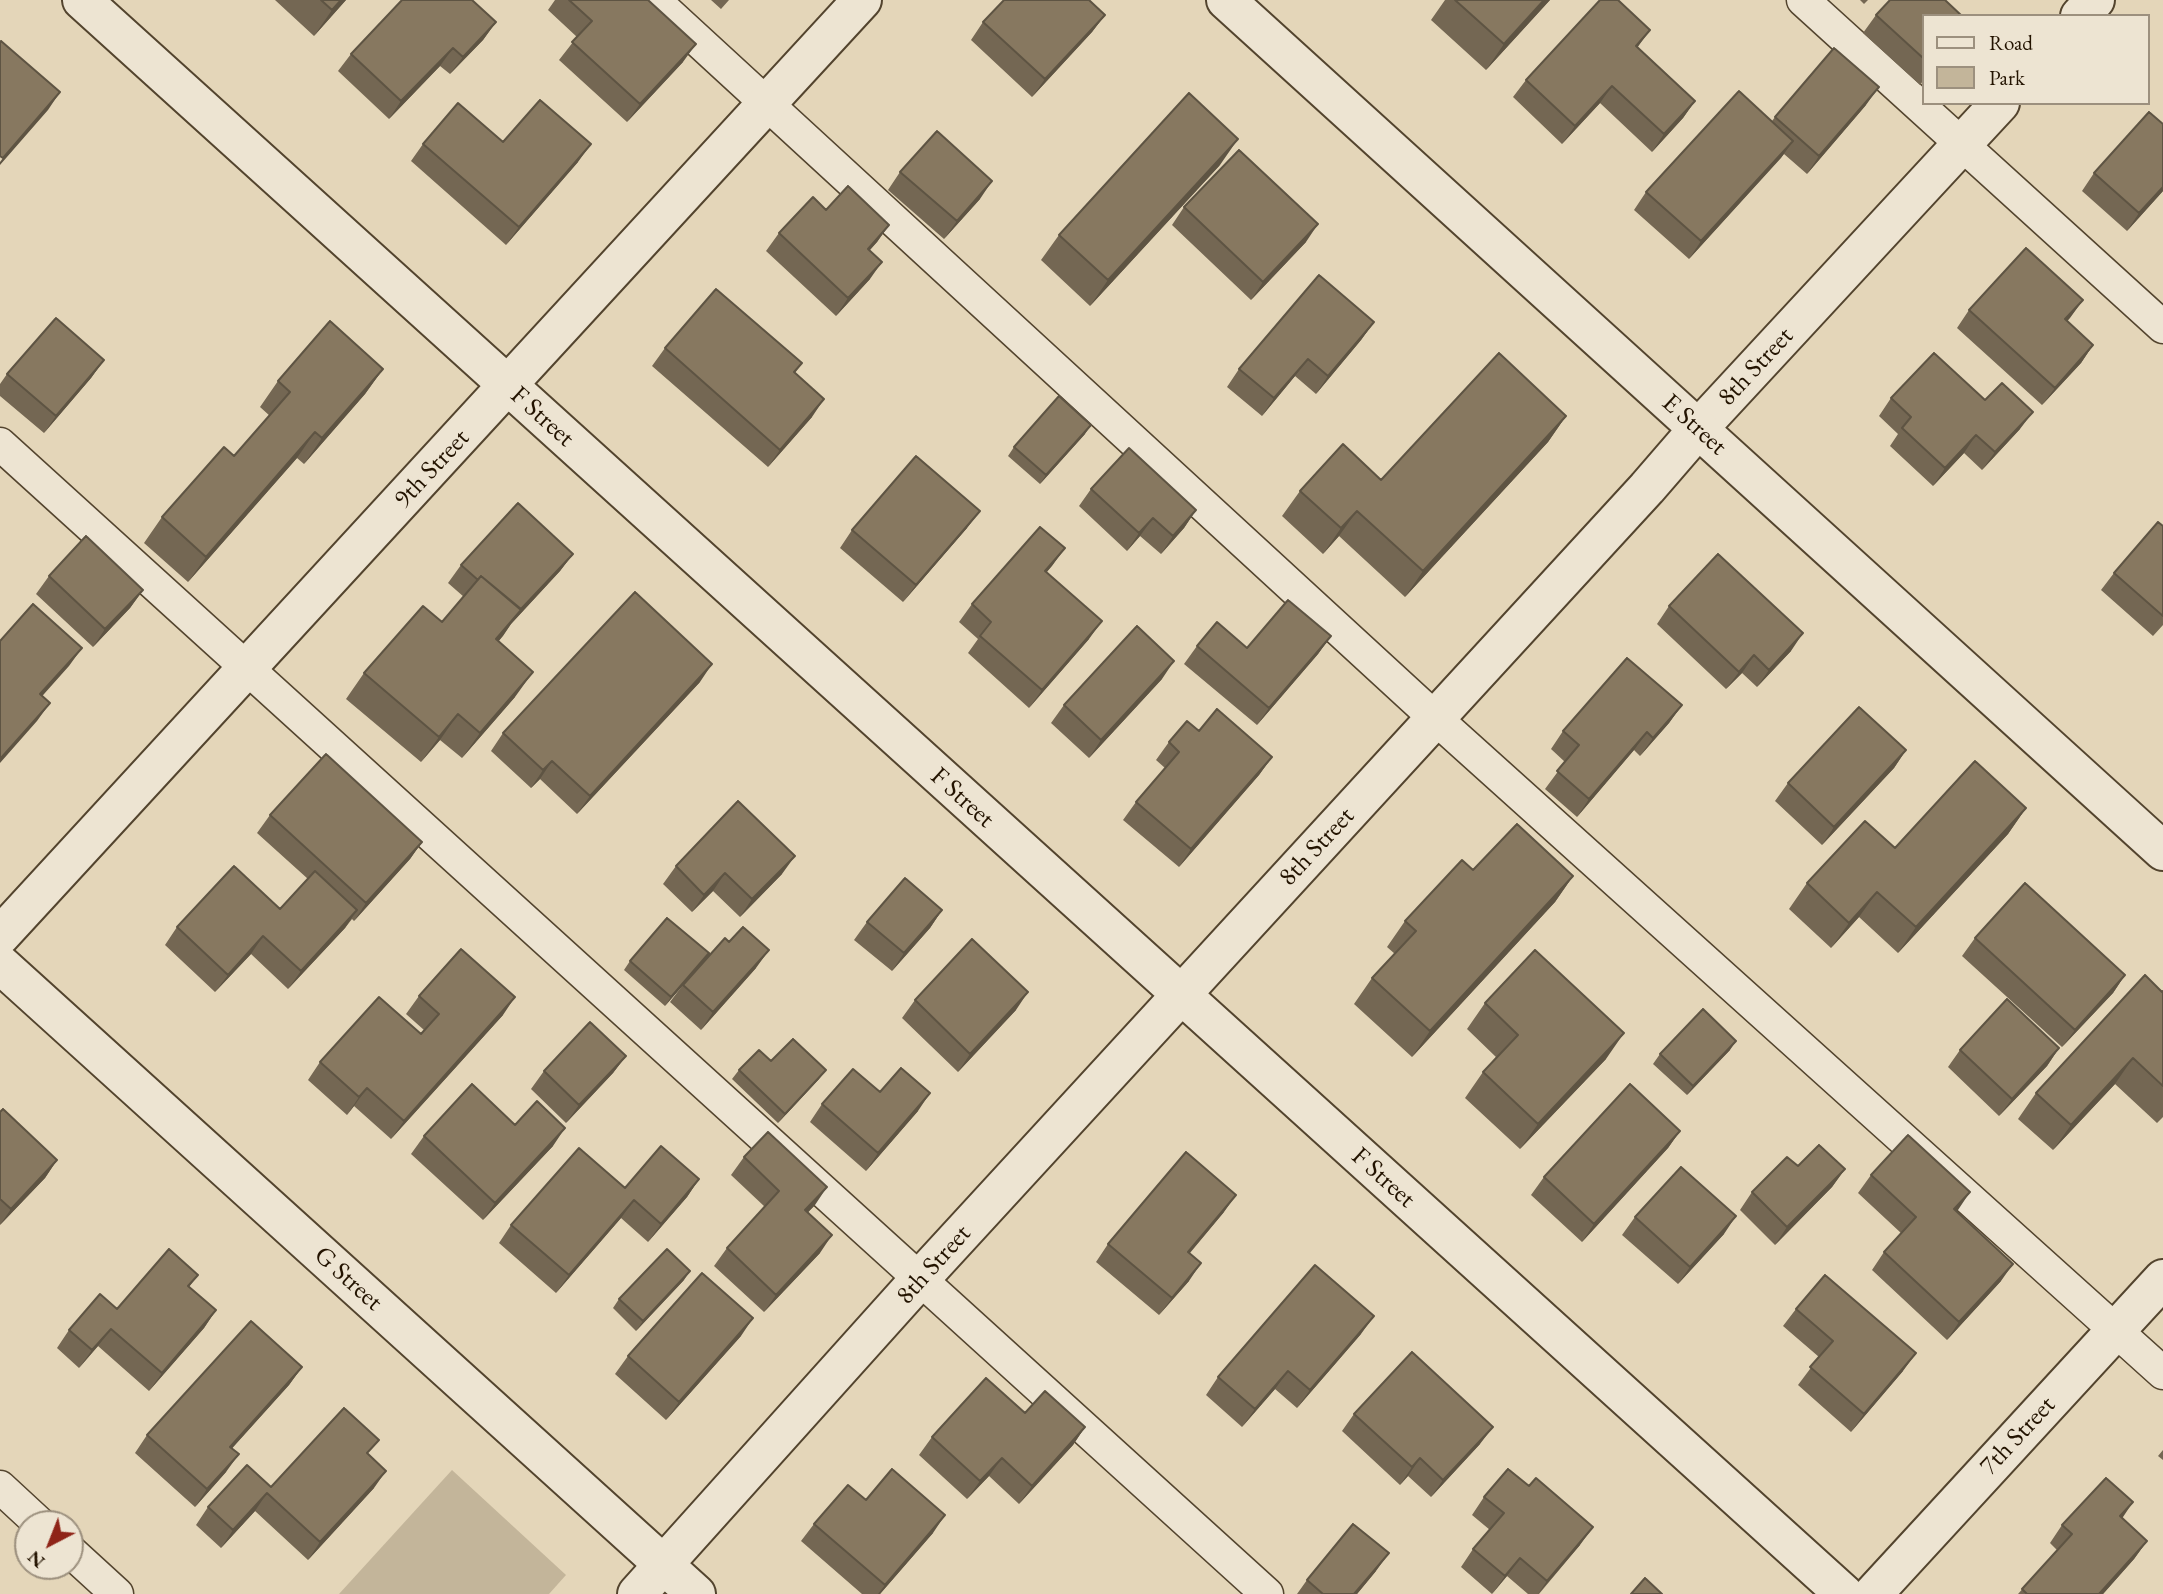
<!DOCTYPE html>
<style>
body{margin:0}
#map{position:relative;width:2163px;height:1594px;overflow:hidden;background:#e4d6b9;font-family:"EB Garamond",serif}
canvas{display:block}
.legend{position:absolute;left:1922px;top:14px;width:228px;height:91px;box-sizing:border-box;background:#ede4d2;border:2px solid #9c907e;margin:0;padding:9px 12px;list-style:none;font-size:21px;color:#231300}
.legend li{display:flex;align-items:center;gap:14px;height:35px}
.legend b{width:35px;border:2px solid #9c907e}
.north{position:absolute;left:14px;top:1510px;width:70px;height:70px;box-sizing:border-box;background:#ede4d2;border:2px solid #9c907e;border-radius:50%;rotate:222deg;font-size:19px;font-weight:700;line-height:28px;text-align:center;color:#231300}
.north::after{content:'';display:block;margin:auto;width:24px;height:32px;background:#8f2418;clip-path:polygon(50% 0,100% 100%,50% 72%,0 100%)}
</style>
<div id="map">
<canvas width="2163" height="1594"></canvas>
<ul class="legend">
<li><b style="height:9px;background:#ede4d2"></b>Road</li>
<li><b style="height:19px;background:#c3b59a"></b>Park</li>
</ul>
<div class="north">N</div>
</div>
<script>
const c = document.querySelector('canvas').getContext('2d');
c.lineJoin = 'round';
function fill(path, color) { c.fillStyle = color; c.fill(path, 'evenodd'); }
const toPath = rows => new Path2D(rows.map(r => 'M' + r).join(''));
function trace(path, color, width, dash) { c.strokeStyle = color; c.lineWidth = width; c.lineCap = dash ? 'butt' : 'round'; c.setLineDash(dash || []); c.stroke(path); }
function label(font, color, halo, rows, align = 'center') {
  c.font = font + ' "EB Garamond",serif'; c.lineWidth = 7; c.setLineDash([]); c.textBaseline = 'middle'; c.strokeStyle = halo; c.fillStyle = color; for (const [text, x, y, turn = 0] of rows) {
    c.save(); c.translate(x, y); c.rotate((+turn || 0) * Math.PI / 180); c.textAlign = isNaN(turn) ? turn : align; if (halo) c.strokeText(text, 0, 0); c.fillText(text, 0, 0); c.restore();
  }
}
fill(toPath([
 [452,1470,566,1575,549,1594,339,1594]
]), '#c3b59a');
const service = toPath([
 [654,0,1435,718,2163,1373],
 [1803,0,2163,327],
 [0,444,1267,1594],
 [0,1487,40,1524],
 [70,1551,117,1594]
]);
const minor = toPath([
 [82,0,1844,1594],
 [2080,16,2095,0],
 [0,936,862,0],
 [637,1594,919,1280,1647,488,1698,429,2000,103]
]);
const tertiary = toPath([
 [1226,0,2163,851],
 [0,964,696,1594],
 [1873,1594,2163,1279]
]);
trace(service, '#53442e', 35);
trace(minor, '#53442e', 42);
trace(tertiary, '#53442e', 42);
trace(service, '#ede4d2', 32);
trace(minor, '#ede4d2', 38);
trace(tertiary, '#ede4d2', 38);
fill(toPath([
 [275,0,346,0,314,36],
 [555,0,648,0,683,62,627,122,559,60,577,37,548,10],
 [711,0,729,0,721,9],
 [1445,0,1550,0,1486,70,1431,20],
 [1860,0,1868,0,1864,4],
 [1105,15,1092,32,1032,97,971,40,983,22],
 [1876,15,1923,16,1923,81,1920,85,1863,33],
 [496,22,483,40,450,74,440,66,389,119,338,71,351,54],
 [1638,48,1695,101,1683,118,1652,152,1600,103,1562,144,1513,97,1526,80],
 [1866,105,1807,174,1784,154,1689,259,1634,210,1646,192,1772,121,1775,117],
 [503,142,578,162,506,245,411,161,423,144],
 [1220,165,1090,306,1041,260,1059,235],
 [900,172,980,199,944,239,888,190],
 [2094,173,2163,191,2127,231,2082,191],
 [1184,207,1306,242,1251,300,1172,225],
 [826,210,889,225,877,242,870,250,870,279,836,316,766,251,779,233],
 [2083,300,2067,321,2093,345,2081,363,2042,405,1957,328,1969,310],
 [1374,322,1361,340,1316,394,1295,376,1262,416,1227,387,1239,369],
 [665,348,802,363,795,373,812,417,768,467,652,366],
 [104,360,91,378,44,433,0,396,0,384,7,374],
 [383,369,365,394,304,464,297,458,188,582,144,543,162,517,234,456,270,416,260,407,278,381],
 [1891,398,1985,400,2020,429,1982,470,1964,453,1933,486,1890,446,1898,434,1879,416],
 [1566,416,1548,442,1405,597,1339,536,1323,554,1282,516,1300,491,1381,480],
 [1085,434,1040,484,1008,456,1014,447],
 [1091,489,1196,510,1184,528,1161,554,1140,536,1127,551,1079,506],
 [2163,526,2163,625,2153,636,2101,590,2114,573],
 [967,528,903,602,840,548,852,530],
 [1065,548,1046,573,1089,639,1029,708,968,653,978,639,959,622,972,604],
 [573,554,560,571,511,624,498,642,515,697,462,758,440,740,421,762,346,699,364,673,442,622,464,597,448,583,461,565],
 [49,576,143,590,130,608,93,647,36,594],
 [1669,606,1791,651,1757,687,1742,673,1726,689,1657,624],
 [1331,636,1318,654,1257,725,1184,664,1197,646,1247,648],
 [1162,679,1089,758,1051,723,1064,705],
 [700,682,577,814,540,779,531,788,491,751,503,733],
 [1682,705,1669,723,1640,756,1634,750,1577,817,1545,789,1565,762,1551,749,1563,731],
 [1199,731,1272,757,1259,775,1179,867,1123,820,1136,802,1165,768,1156,760,1169,742],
 [1906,750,1894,768,1822,845,1775,801,1788,783],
 [2026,808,2008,834,1898,953,1859,917,1831,948,1789,909,1807,883,1895,848],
 [270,815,422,842,410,859,354,921,352,919,345,928,288,989,251,954,215,992,165,945,177,927,280,909,308,879,257,833],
 [676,866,782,874,740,917,713,891,692,912,663,884],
 [1473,870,1573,876,1555,902,1412,1057,1354,1004,1372,978,1395,954,1387,947,1405,921],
 [942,910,930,928,892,971,854,940,867,922],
 [1975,938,2125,975,2113,993,2062,1047,1962,956],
 [630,961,703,962,756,968,701,1030,670,1002,682,986,665,1006,624,970],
 [2163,991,2163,1117,2157,1123,2115,1084,2053,1150,2018,1119,2036,1093],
 [419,996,503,1015,391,1139,354,1106,347,1115,308,1080,320,1062,421,1034,424,1030,406,1014],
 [915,1000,1016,1010,958,1072,902,1018],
 [1485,1003,1606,1059,1520,1149,1465,1098,1483,1072,1496,1057,1467,1029],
 [2059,1048,2047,1066,1999,1116,1948,1067,1960,1050],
 [1730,1050,1687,1095,1653,1064,1660,1054],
 [626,1056,613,1073,566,1123,531,1089,544,1071],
 [771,1061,819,1079,778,1123,732,1079,739,1070],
 [822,1104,918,1111,866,1171,810,1122],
 [0,1112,57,1160,45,1178,0,1225],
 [515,1125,553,1146,483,1220,411,1154,424,1136],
 [1680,1131,1668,1148,1582,1242,1531,1195,1544,1177],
 [744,1157,815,1205,808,1212,820,1253,764,1312,714,1266,727,1248,765,1207,731,1175],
 [1798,1166,1845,1169,1832,1187,1775,1245,1740,1210,1752,1192],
 [1871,1175,1956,1211,2001,1281,1947,1340,1872,1270,1884,1252,1901,1233,1858,1193],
 [699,1179,687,1197,648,1242,621,1218,556,1293,499,1243,511,1225,625,1188],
 [1224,1212,1190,1253,1189,1281,1159,1315,1096,1262,1108,1244],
 [1635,1217,1724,1234,1678,1284,1622,1235],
 [198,1275,189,1287,216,1310,204,1328,149,1391,98,1346,79,1368,57,1348,69,1330],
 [684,1280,636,1331,613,1308,619,1299],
 [1796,1309,1903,1371,1851,1432,1798,1385,1819,1357,1783,1326],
 [1361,1334,1297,1408,1275,1389,1242,1427,1206,1395,1218,1377],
 [741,1336,666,1420,615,1374,628,1356],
 [302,1367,289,1385,232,1448,226,1472,195,1507,135,1453,147,1435],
 [1025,1413,1085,1427,1073,1445,1019,1504,989,1476,967,1499,919,1455,932,1437],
 [1354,1414,1480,1444,1431,1497,1408,1476,1400,1485,1342,1431],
 [2163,1450,2163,1460,2158,1456],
 [369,1455,374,1488,308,1560,255,1511,221,1548,196,1525,208,1507],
 [1529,1486,1580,1545,1539,1594,1528,1594,1507,1576,1492,1594,1461,1567,1473,1549,1490,1530,1472,1515,1484,1497],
 [866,1500,933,1533,880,1594,862,1594,801,1541,814,1524],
 [2122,1518,2147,1541,2134,1559,2103,1594,2018,1594,2057,1550,2050,1543,2062,1525],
 [1376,1571,1357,1594,1297,1594,1307,1580]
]), '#746753');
fill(toPath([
 [341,0,346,0,314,36,332,10],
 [1544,0,1550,0,1486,70,1504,44],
 [1105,15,1092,32,1032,97,1045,79],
 [496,22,483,40,450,74,463,57],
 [1650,30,1637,48,1636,46],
 [696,44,683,62,627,122,640,104],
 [453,48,440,66,389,119,401,101],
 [1612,86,1600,103,1562,144,1575,126],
 [1879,87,1866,105,1807,174,1819,156],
 [60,92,48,110,0,165,0,162,3,158],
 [1695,101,1683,118,1652,152,1664,134],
 [1238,139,1220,165,1090,306,1108,280],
 [1793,141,1781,158,1689,259,1701,241],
 [591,144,578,162,506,245,519,227],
 [992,181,980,199,944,239,957,221],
 [2163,187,2163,191,2127,231,2139,213],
 [1318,224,1306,242,1251,300,1263,282],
 [889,225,877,242,855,266,868,249],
 [882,262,870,279,836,316,848,298],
 [2083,300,2070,318,2053,337,2065,319],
 [1374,322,1361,340,1316,394,1328,376],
 [2093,345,2081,363,2042,405,2055,388],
 [1308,359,1295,376,1262,416,1274,398],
 [104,360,91,378,44,433,56,416],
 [383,369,365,394,304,464,322,438],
 [824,399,812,417,768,467,780,450],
 [2033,412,2020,429,1982,470,1995,452],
 [1566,416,1548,442,1405,597,1423,571],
 [1091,425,1085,434,1040,484,1046,475],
 [315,432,297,458,188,582,206,557],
 [1976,435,1964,453,1933,486,1945,468],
 [1196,510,1184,528,1161,554,1173,536],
 [980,511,967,528,903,602,916,585],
 [1357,511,1339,536,1323,554,1341,528],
 [1153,518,1140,536,1127,551,1139,533],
 [1065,548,1052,566,1032,589,1045,571],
 [573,554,560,571,511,624,503,636,478,665,496,639,516,615],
 [143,590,130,608,93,647,105,629],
 [1102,621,1089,639,1029,708,1042,690],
 [1803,633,1791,651,1757,687,1769,670],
 [1331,636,1318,654,1257,725,1269,708],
 [82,648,69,666,28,712,40,694],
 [1754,655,1742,673,1726,689,1739,672],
 [1174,661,1162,679,1089,758,1101,740],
 [712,664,700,682,577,814,590,796],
 [533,672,515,697,462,758,480,733],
 [50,703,37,721,0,763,0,759],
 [1682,705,1669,723,1640,756,1653,738],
 [458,714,440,740,421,762,439,737],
 [1647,732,1634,750,1577,817,1589,799],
 [1906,750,1894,768,1822,845,1834,827],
 [1272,757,1259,775,1179,867,1191,849],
 [552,761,540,779,531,788,543,770],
 [2026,808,2008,834,1898,953,1916,927],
 [422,842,410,859,354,921,366,903],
 [795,856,782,874,740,917,752,899],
 [725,873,713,891,692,912,704,895],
 [1573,876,1555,902,1412,1057,1430,1031],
 [1877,892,1859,917,1831,948,1849,923],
 [357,910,345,928,288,989,301,971],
 [942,910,930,928,892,971,904,953],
 [263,936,251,954,215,992,228,975],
 [769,950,756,968,701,1030,713,1012],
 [709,953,703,962,665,1006,671,997],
 [2125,975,2113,993,2062,1047,2075,1030],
 [1028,992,1016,1010,958,1072,970,1054],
 [515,997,503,1015,391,1139,404,1121],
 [1624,1033,1606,1059,1520,1149,1538,1124],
 [1736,1041,1730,1050,1687,1095,1693,1086],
 [2059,1048,2047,1066,1999,1116,2012,1099],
 [626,1056,613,1073,566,1123,579,1105],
 [2133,1058,2115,1084,2053,1150,2071,1125],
 [826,1070,819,1079,778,1123,785,1114],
 [367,1088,354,1106,347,1115,359,1097],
 [930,1093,918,1111,866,1171,878,1153],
 [565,1128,553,1146,483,1220,495,1203],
 [1680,1131,1668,1148,1582,1242,1594,1224],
 [57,1160,45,1178,0,1225,11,1209],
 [1845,1169,1832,1187,1775,1245,1787,1227],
 [699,1179,687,1197,648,1242,661,1224],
 [827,1187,815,1205,793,1228,805,1210],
 [1970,1192,1958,1210,1942,1227,1954,1209],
 [1236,1195,1224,1212,1176,1269,1188,1252],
 [634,1200,621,1218,556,1293,569,1275],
 [1736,1216,1724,1234,1678,1284,1690,1267],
 [832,1235,820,1253,764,1312,776,1295],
 [1201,1263,1189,1281,1159,1315,1172,1298],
 [2013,1264,2001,1281,1947,1340,1959,1322],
 [690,1271,684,1280,636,1331,643,1321],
 [216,1310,204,1328,149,1391,162,1373],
 [1374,1316,1361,1334,1297,1408,1310,1390],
 [753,1318,741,1336,666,1420,679,1402],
 [111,1329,98,1346,79,1368,92,1350],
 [1916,1353,1903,1371,1851,1432,1864,1414],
 [302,1367,289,1385,218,1464,230,1447],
 [1288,1371,1275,1389,1242,1427,1255,1409],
 [1085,1427,1073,1445,1019,1504,1032,1486],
 [1493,1427,1480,1444,1431,1497,1443,1480],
 [239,1454,226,1472,195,1507,207,1489],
 [1002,1458,989,1476,967,1499,980,1481],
 [1420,1458,1408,1476,1400,1485,1412,1467],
 [386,1471,374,1488,308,1560,320,1542],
 [267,1493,255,1511,221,1548,233,1530],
 [2133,1502,2121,1520,2120,1516],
 [945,1515,933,1533,880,1594,878,1594,885,1585],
 [1593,1527,1580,1545,1538,1594,1547,1581],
 [2147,1541,2134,1559,2103,1594,2099,1594],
 [1389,1553,1376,1571,1357,1594,1354,1594],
 [1520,1558,1507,1576,1492,1594,1505,1576]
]), '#5e5443');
const building = toPath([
 [321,0,341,0,332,10,321,0],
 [402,0,472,0,496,22,463,57,453,48,401,101,351,54,402,0],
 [569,0,648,0,696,44,640,104,572,42,592,21,569,0],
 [1004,0,1089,0,1105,15,1045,79,983,22,1004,0],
 [1455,0,1544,0,1504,44,1455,0],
 [1600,0,1618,0,1650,30,1636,46,1695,101,1664,134,1612,86,1575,126,1526,80,1600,0],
 [1890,0,1945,0,1962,16,1923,16,1923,58,1876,15,1890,0],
 [1,41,60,92,3,158,0,156,0,43,1,41],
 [1834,48,1879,87,1819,156,1775,117,1834,48],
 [1739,91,1793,141,1701,241,1646,192,1739,91],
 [1189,93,1238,139,1108,280,1059,235,1189,93],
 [540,100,591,144,519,227,423,144,458,103,503,142,540,100],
 [2149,112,2163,124,2163,187,2139,213,2094,173,2149,112],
 [937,131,992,181,957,221,900,172,937,131],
 [1239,150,1318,224,1263,282,1184,207,1239,150],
 [848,186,889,225,868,249,882,262,848,298,779,233,813,197,826,210,848,186],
 [2026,248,2083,300,2065,319,2093,345,2055,388,1969,310,2026,248],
 [1319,275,1374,322,1328,376,1308,359,1274,398,1239,369,1319,275],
 [716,289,802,363,794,372,824,399,780,450,665,348,716,289],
 [56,318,104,360,56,416,7,374,56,318],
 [330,321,383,369,322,438,315,432,206,557,162,517,224,447,234,456,290,392,278,381,330,321],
 [1499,353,1566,416,1423,571,1357,511,1341,528,1300,491,1343,444,1381,480,1499,353],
 [1934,353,1985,400,2002,383,2033,412,1995,452,1976,435,1945,468,1902,428,1911,417,1891,398,1934,353],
 [1059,396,1091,425,1046,475,1014,447,1059,396],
 [1129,448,1196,510,1173,536,1153,518,1139,533,1091,489,1129,448],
 [916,456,980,511,916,585,852,530,916,456],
 [518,503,573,554,521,609,481,576,478,580,461,565,518,503],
 [2158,522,2163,526,2163,616,2114,573,2158,522],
 [1040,527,1065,548,1045,571,1102,621,1042,690,980,636,991,622,972,604,1040,527],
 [86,536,143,590,105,629,49,576,86,536],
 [1718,554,1803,633,1769,670,1754,655,1739,672,1669,606,1718,554],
 [481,576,521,610,496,639,533,672,480,733,458,714,439,737,364,673,423,606,442,622,481,576],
 [635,592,712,664,590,796,552,761,543,770,503,733,635,592],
 [1288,600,1331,636,1269,708,1197,646,1217,622,1247,648,1288,600],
 [33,604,82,648,40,694,50,703,0,759,0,641,33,604],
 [1137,626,1174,661,1101,740,1064,705,1137,626],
 [1627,658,1682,705,1653,738,1647,732,1589,799,1557,771,1579,745,1563,731,1627,658],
 [1859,707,1906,750,1834,827,1788,783,1859,707],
 [1217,709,1272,757,1191,849,1136,802,1179,752,1169,742,1187,721,1199,731,1217,709],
 [326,754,422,842,366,903,270,815,326,754],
 [1975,761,2026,808,1916,927,1877,892,1849,923,1807,883,1865,821,1895,848,1975,761],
 [738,801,795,856,752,899,725,873,704,895,676,866,738,801],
 [1517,824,1573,876,1430,1031,1372,978,1416,931,1405,921,1462,860,1473,870,1517,824],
 [234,866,280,909,315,871,357,910,301,971,263,936,228,975,177,927,234,866],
 [905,878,942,910,904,953,867,922,905,878],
 [2025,883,2125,975,2075,1030,1975,938,2025,883],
 [667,918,709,953,671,997,630,961,667,918],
 [743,927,769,950,713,1012,683,985,725,938,729,942,743,927],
 [972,939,1028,992,970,1054,915,1000,972,939],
 [461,949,515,997,404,1121,367,1088,359,1097,320,1062,379,997,421,1034,439,1014,419,996,461,949],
 [1535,950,1624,1033,1538,1124,1483,1072,1518,1035,1485,1003,1535,950],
 [2145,975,2162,992,2163,991,2163,1086,2133,1058,2071,1125,2036,1093,2145,975],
 [2007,999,2059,1048,2012,1099,1960,1050,2007,999],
 [1703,1009,1736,1041,1693,1086,1660,1054,1703,1009],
 [590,1022,626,1056,579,1105,544,1071,590,1022],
 [793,1039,826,1070,785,1114,739,1070,759,1050,771,1061,793,1039],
 [901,1068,930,1093,878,1153,822,1104,853,1069,880,1092,901,1068],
 [472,1084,515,1125,537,1101,565,1128,495,1203,424,1136,472,1084],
 [1630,1084,1680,1131,1594,1224,1544,1177,1630,1084],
 [3,1109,57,1160,11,1209,0,1199,0,1112,3,1109],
 [768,1132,827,1187,805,1210,832,1235,776,1295,727,1248,779,1191,744,1157,768,1132],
 [1908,1135,1970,1192,1954,1209,2013,1264,1959,1322,1884,1252,1916,1217,1871,1175,1908,1135],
 [1819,1145,1845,1169,1787,1227,1752,1192,1787,1157,1798,1166,1819,1145],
 [661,1146,699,1179,661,1224,634,1200,569,1275,511,1225,579,1148,625,1188,661,1146],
 [1186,1152,1236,1195,1188,1252,1201,1263,1172,1298,1108,1244,1186,1152],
 [1681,1167,1736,1216,1690,1267,1635,1217,1681,1167],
 [169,1249,198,1275,188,1286,216,1310,162,1373,111,1329,92,1350,69,1330,100,1294,117,1309,169,1249],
 [667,1249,690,1271,643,1321,619,1299,667,1249],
 [1315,1265,1374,1316,1310,1390,1288,1371,1255,1409,1218,1377,1315,1265],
 [702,1273,753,1318,679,1402,628,1356,702,1273],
 [1825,1275,1916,1353,1864,1414,1810,1367,1833,1341,1796,1309,1825,1275],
 [251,1321,302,1367,230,1447,239,1454,207,1489,147,1435,251,1321],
 [1412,1352,1493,1427,1443,1480,1420,1458,1412,1467,1354,1414,1412,1352],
 [986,1378,1025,1413,1045,1391,1085,1427,1032,1486,1002,1458,980,1481,932,1437,986,1378],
 [344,1408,379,1440,367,1453,386,1471,320,1542,267,1493,233,1530,208,1507,247,1465,271,1487,344,1408],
 [892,1469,945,1515,885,1585,814,1524,848,1485,866,1500,892,1469],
 [1508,1469,1529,1486,1536,1478,1593,1527,1547,1581,1520,1558,1505,1576,1473,1549,1504,1513,1484,1497,1508,1469],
 [2106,1478,2133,1502,2120,1516,2147,1541,2099,1594,2027,1594,2022,1589,2072,1534,2062,1525,2106,1478],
 [1353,1524,1389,1553,1354,1594,1323,1594,1307,1580,1353,1524],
 [1645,1578,1662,1594,1631,1594,1645,1578]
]);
fill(building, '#877860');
trace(building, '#5e5443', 2);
label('26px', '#231300', '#ede4d2', [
 ["8th Street",1756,367,-47],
 ["F Street",542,417,42],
 ["E Street",1694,425,42],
 ["9th Street",432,469,-47],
 ["F Street",962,798,42],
 ["8th Street",1317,847,-47],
 ["F Street",1383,1178,42],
 ["8th Street",934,1265,-48],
 ["G Street",348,1279,42],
 ["7th Street",2018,1436,-47]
]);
</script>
